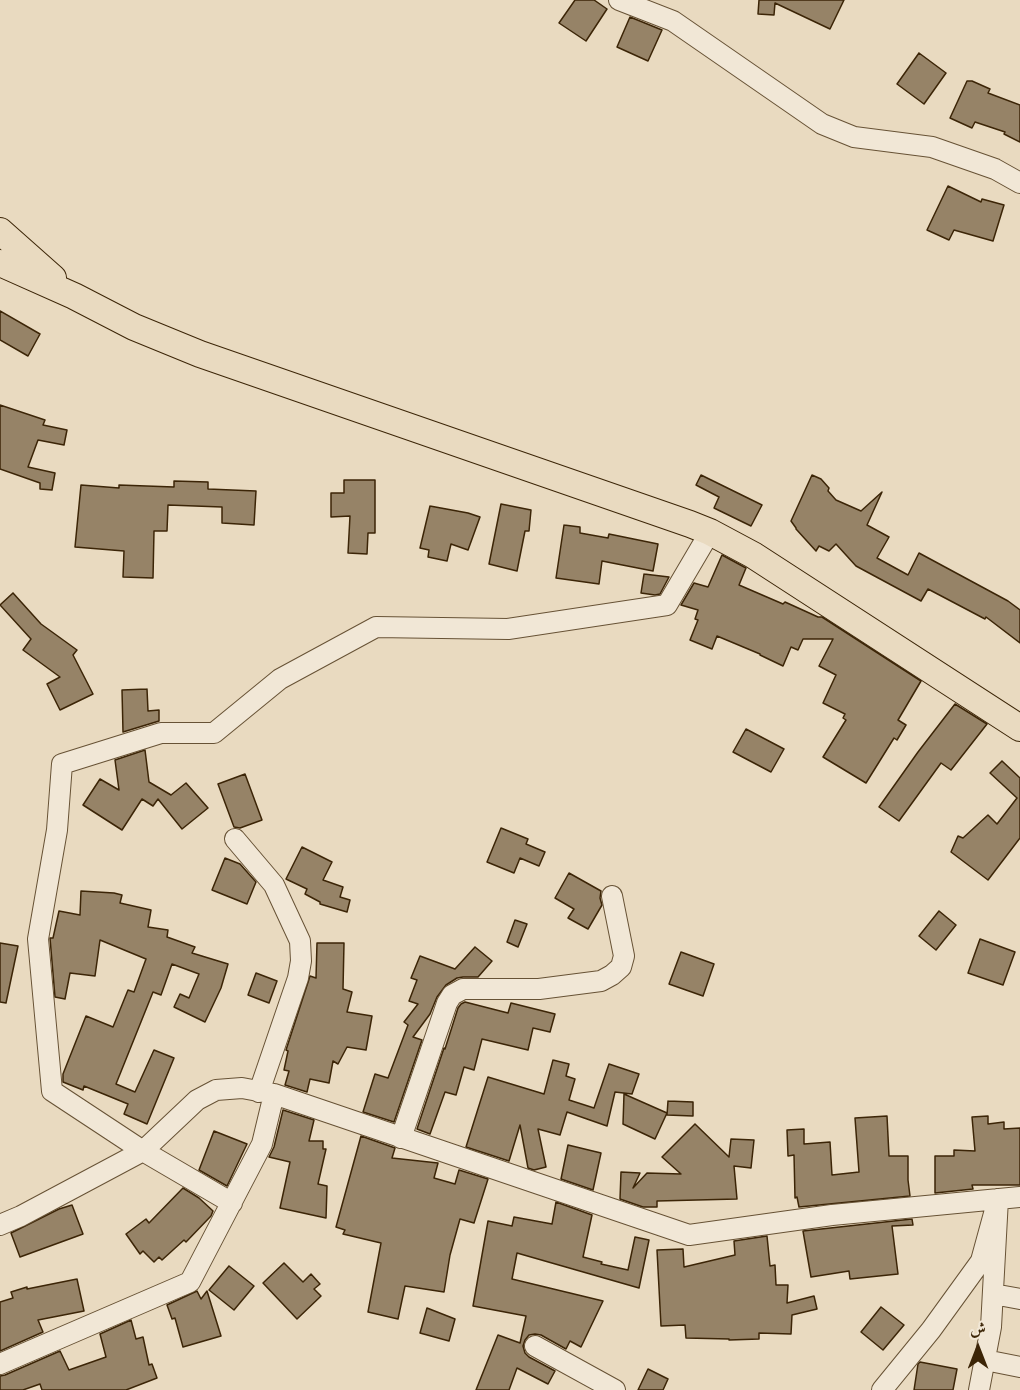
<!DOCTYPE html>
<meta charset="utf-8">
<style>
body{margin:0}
#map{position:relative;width:1020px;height:1390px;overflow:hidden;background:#e9dac0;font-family:"IM FELL English",Amiri,serif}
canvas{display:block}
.north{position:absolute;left:948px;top:1318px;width:60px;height:60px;-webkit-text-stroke:4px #f1e7d6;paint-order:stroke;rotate:0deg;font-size:16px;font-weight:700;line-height:24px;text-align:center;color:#3c2507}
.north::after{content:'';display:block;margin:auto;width:21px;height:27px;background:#3c2507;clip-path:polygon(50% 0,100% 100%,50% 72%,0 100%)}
</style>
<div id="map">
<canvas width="1020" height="1390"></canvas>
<div class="north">ش</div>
</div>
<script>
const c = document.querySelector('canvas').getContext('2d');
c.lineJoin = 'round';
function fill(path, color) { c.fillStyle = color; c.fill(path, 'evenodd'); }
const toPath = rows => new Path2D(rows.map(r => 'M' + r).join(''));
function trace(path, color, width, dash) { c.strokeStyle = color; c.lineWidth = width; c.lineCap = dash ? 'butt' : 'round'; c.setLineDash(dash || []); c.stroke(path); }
const building = toPath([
 [575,0,594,0,607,9,586,41,559,23,575,0],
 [759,0,844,0,830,29,775,3,774,15,758,14,759,0],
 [630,17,662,30,648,61,617,47,630,17],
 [919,53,946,73,924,104,897,84,919,53],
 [967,81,972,81,990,89,988,93,1020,105,1020,142,1004,134,1005,132,975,122,972,128,950,118,967,81],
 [948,186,981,202,982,199,1004,205,993,241,954,230,949,240,927,230,948,186],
 [0,311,40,334,28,356,0,340,0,311],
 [0,405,45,420,43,425,67,430,64,445,38,440,28,467,55,473,52,490,40,489,40,483,0,469,0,405],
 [701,475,762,505,751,526,714,508,719,497,696,485,701,475],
 [812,475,821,479,829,488,828,491,836,500,861,511,882,492,867,525,889,537,877,558,908,575,919,553,1008,601,1020,610,1020,643,986,617,985,619,928,589,921,601,856,566,836,544,829,551,819,546,816,551,796,529,796,528,791,521,812,475],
 [344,480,375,480,375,533,368,533,367,554,348,553,350,516,331,517,331,493,344,493,344,480],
 [174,481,208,482,208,489,256,491,254,525,222,523,222,507,168,505,167,531,154,531,153,578,123,577,124,551,75,547,81,485,119,488,119,485,174,487,174,481],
 [501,504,531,510,529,531,525,531,517,571,489,564,501,504],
 [430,506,468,513,480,517,468,550,451,544,447,561,428,557,429,550,420,548,430,506],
 [564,525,580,527,580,533,608,538,609,534,658,544,653,571,602,561,599,584,556,578,564,525],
 [722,555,746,568,739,585,783,604,785,602,818,617,822,617,921,681,898,720,906,725,897,740,894,738,866,783,823,757,846,720,843,718,845,714,823,703,836,675,819,666,833,639,803,639,798,650,791,647,783,666,760,655,760,654,717,636,712,649,690,640,698,620,695,619,698,610,681,605,694,583,708,587,722,555],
 [644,574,669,577,660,594,655,595,641,593,644,574],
 [13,593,41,624,77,650,73,655,93,694,60,710,47,684,60,677,23,650,31,639,0,605,13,593],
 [147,689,148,711,159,710,159,721,123,732,122,690,147,689],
 [955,704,987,724,951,770,941,763,899,821,879,807,918,752,955,704],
 [746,729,784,749,771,772,733,752,746,729],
 [145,750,149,782,171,795,186,783,208,808,182,829,158,799,153,806,142,799,122,830,83,805,100,779,119,790,115,760,145,750],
 [1002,761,1020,778,1020,838,988,880,951,852,958,836,963,838,988,815,997,824,1017,798,990,773,1002,761],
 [245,774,262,820,240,828,234,827,218,784,245,774],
 [501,828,528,839,526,844,545,852,539,866,520,858,514,873,487,862,501,828],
 [302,847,332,862,323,880,343,887,340,897,350,900,347,912,320,904,320,902,305,894,307,889,286,879,302,847],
 [225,858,240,864,256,882,247,904,212,890,225,858],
 [569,873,601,891,600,898,602,905,588,929,568,918,574,909,555,898,569,873],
 [81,891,114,893,122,895,120,903,151,910,148,927,168,930,167,937,195,947,192,953,228,964,221,988,205,1022,174,1007,180,994,189,998,199,974,172,964,161,995,153,992,116,1084,135,1092,154,1050,174,1058,147,1124,124,1114,128,1104,84,1086,83,1090,63,1082,63,1074,86,1016,113,1027,128,990,134,992,146,959,100,940,95,976,70,973,65,999,55,997,50,938,53,938,59,911,80,915,81,891],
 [939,911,956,925,936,950,919,936,939,911],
 [515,920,527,924,518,947,507,942,515,920],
 [980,939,1015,952,1003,985,968,973,980,939],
 [0,943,18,946,6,1003,0,1002,0,943],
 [317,943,344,943,343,989,352,992,347,1012,372,1016,366,1050,347,1047,338,1064,333,1061,329,1083,310,1079,307,1092,285,1085,289,1071,284,1070,288,1051,286,1050,310,976,316,978,317,943],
 [475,947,492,961,478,977,463,977,457,978,446,985,437,997,430,1014,413,1037,422,1040,394,1122,363,1112,375,1074,388,1078,408,1025,404,1022,418,1004,409,1001,417,980,411,978,420,956,455,969,475,947],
 [681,952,714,964,703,996,669,984,681,952],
 [256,973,277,981,269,1003,248,995,256,973],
 [465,1002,508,1013,511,1003,555,1014,550,1032,533,1028,528,1050,482,1039,474,1070,464,1067,456,1095,445,1092,430,1134,417,1129,444,1048,445,1049,458,1008,461,1004,465,1002],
 [553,1060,569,1064,566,1076,575,1079,569,1100,594,1108,609,1064,639,1074,632,1094,615,1092,607,1126,567,1112,560,1135,538,1129,546,1167,534,1170,528,1168,520,1125,509,1161,466,1147,488,1077,544,1094,553,1060],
 [624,1094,667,1113,655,1139,623,1124,624,1094],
 [668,1101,693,1102,693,1116,667,1115,668,1101],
 [283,1110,314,1120,309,1141,323,1141,323,1149,326,1149,318,1184,327,1186,326,1218,280,1208,290,1162,269,1157,274,1147,283,1110],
 [887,1116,889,1156,908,1156,908,1180,910,1196,799,1207,797,1197,795,1198,794,1155,788,1156,787,1130,804,1129,804,1144,830,1142,832,1175,859,1172,855,1118,887,1116],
 [988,1116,988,1124,1004,1122,1004,1129,1020,1128,1020,1185,972,1185,973,1189,935,1193,935,1156,954,1156,954,1150,975,1151,972,1117,988,1116],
 [695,1124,729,1157,731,1139,754,1140,751,1168,734,1166,737,1199,657,1201,657,1207,643,1207,620,1199,621,1172,640,1173,633,1188,647,1173,681,1174,662,1157,695,1124],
 [214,1131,247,1144,227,1186,199,1170,214,1131],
 [361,1136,395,1148,392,1158,438,1163,434,1178,455,1184,459,1170,488,1179,474,1223,460,1219,450,1255,444,1292,405,1286,398,1319,368,1312,381,1243,343,1234,345,1230,336,1227,361,1136],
 [568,1145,601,1153,593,1190,561,1179,568,1145],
 [183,1188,199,1198,213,1211,211,1216,186,1242,184,1240,162,1260,159,1257,154,1262,143,1251,140,1254,126,1234,146,1219,149,1223,183,1188],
 [556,1202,592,1215,583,1257,602,1262,601,1264,628,1270,635,1237,649,1240,639,1288,517,1253,512,1279,603,1301,581,1347,570,1341,566,1349,541,1335,535,1334,529,1335,525,1340,523,1346,525,1353,529,1357,555,1371,548,1384,517,1368,509,1390,476,1390,498,1335,520,1343,526,1316,473,1306,488,1221,512,1226,514,1217,552,1224,556,1202],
 [72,1205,83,1234,20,1257,11,1233,59,1209,72,1205],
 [912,1219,913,1225,892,1226,898,1274,850,1279,849,1271,811,1277,803,1231,912,1219],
 [767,1236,770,1266,775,1265,776,1285,788,1285,787,1303,814,1296,817,1309,792,1315,791,1334,759,1333,759,1339,729,1340,729,1339,686,1338,685,1325,661,1326,657,1250,683,1249,684,1267,735,1255,734,1241,767,1236],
 [284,1263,303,1282,311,1274,320,1284,314,1289,321,1296,297,1319,263,1283,284,1263],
 [229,1266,254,1286,234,1310,209,1290,229,1266],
 [77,1279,84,1311,38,1320,43,1332,0,1351,0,1302,13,1298,11,1292,27,1287,27,1289,77,1279],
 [197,1291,201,1299,207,1291,221,1336,183,1347,175,1318,172,1319,167,1305,197,1291],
 [881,1307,904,1325,883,1350,861,1332,881,1307],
 [427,1308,455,1319,449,1341,420,1333,427,1308],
 [131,1320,136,1339,143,1337,149,1365,152,1364,157,1378,126,1390,42,1390,40,1384,23,1390,0,1390,0,1376,5,1375,60,1351,69,1370,106,1357,100,1334,131,1320],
 [920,1362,957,1369,953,1390,914,1390,918,1364,920,1362],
 [648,1369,668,1379,663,1390,638,1390,648,1369]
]);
fill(building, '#968367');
trace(building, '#3c2507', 1.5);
const minor = toPath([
 [619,0,673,21,822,124,854,137,932,147,995,169,1020,183],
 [235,839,274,885,300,941,301,961,298,978,259,1092],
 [401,1138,447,1003,452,995,463,989,539,989,601,981,612,975,621,967,624,956,612,896],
 [232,1203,143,1151,52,1091,38,939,57,830,62,764,161,733,214,733,280,679,376,627,508,629,667,605,710,532],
 [0,1225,21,1216,143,1151,197,1100,216,1090,242,1088,274,1094],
 [993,1294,1020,1299],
 [535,1346,615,1390],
 [985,1360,1020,1367],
 [0,1364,190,1282,262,1144,274,1094,689,1235,832,1215,1020,1197],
 [882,1390,931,1330,981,1261,998,1199,991,1327,979,1390]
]);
const major = toPath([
 [0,231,53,278],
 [0,263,74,296,134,327,200,354,690,524,710,532,753,555,1020,728]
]);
trace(minor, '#675235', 22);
trace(major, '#3c2507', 28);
trace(minor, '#f1e7d6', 20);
trace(major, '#e9dac0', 26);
</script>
